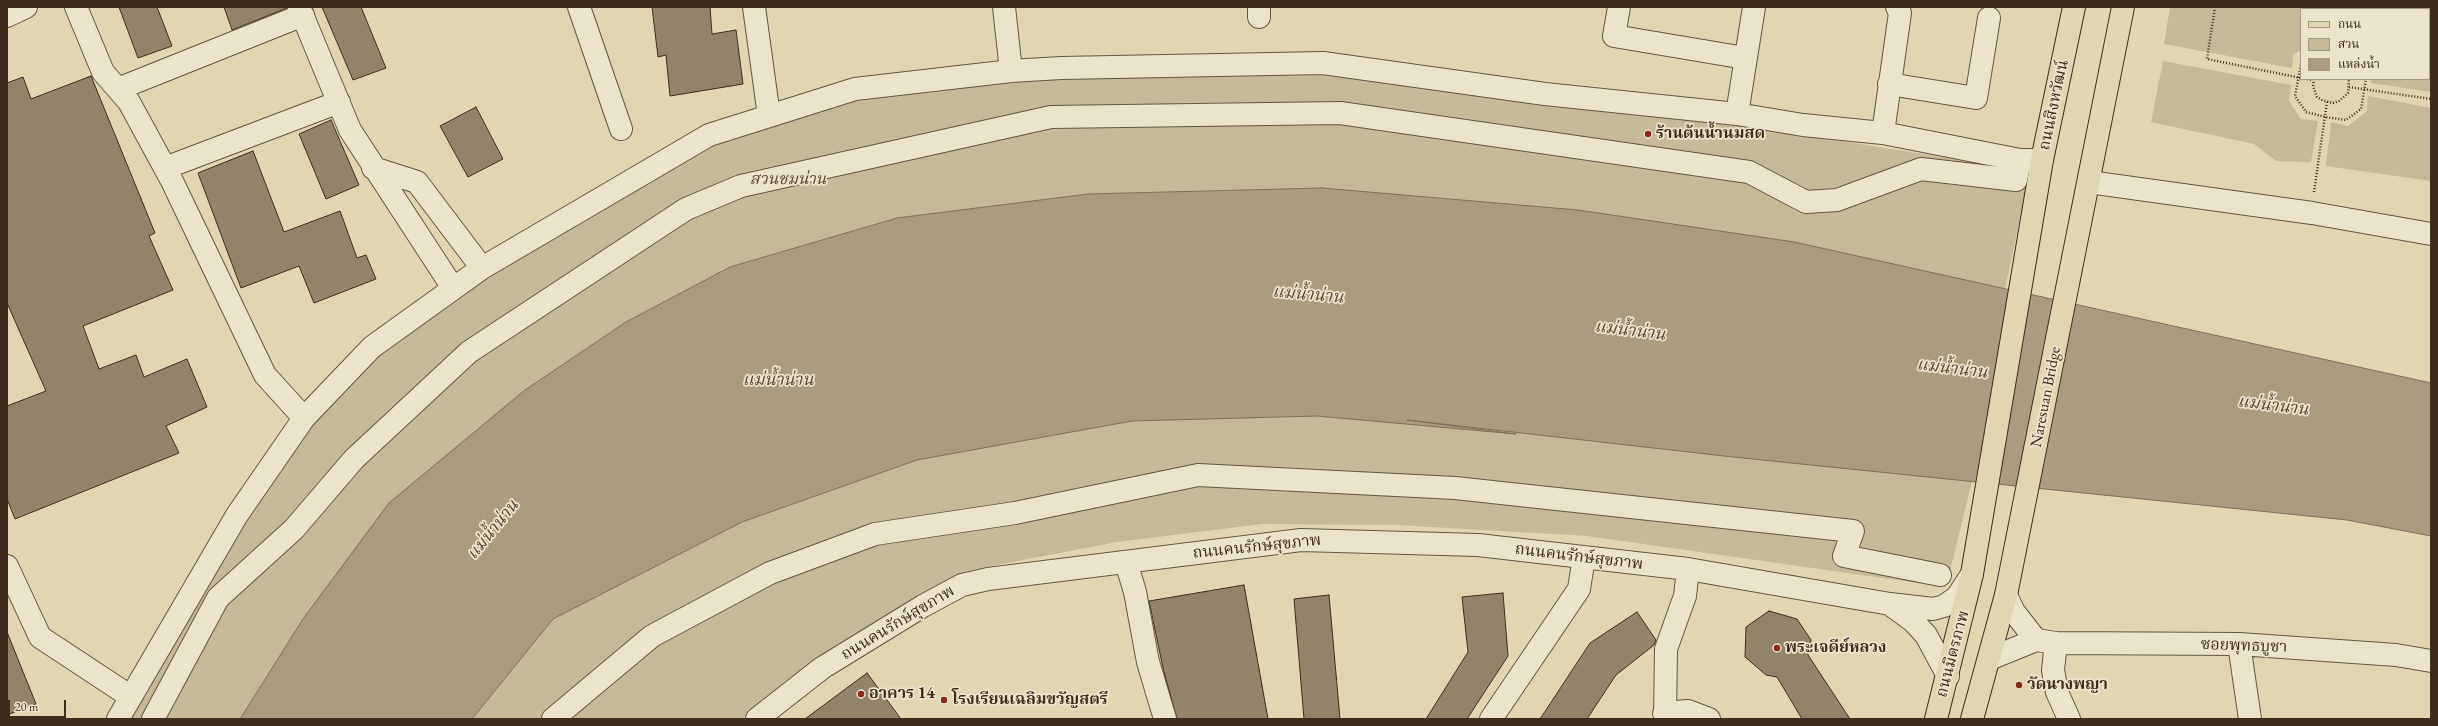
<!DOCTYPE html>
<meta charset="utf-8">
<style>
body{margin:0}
#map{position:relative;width:2438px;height:726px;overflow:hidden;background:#e0d6b2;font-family:"EB Garamond","Noto Serif Thai",serif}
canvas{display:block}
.frame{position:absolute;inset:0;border:8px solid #3e2c1f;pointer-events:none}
.legend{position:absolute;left:2300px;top:8px;width:130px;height:72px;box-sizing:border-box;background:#ebe4cd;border:1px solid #a69a87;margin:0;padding:5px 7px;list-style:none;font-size:12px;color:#3e2c1f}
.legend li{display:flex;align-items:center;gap:8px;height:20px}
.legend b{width:20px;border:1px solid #a69a87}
.scale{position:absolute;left:8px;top:700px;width:58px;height:18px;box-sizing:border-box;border:2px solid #3e2c1f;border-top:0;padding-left:5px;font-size:12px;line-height:14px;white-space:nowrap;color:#3e2c1f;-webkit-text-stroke:3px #ebe4cd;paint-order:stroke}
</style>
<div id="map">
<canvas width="2438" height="726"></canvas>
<div class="frame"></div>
<ul class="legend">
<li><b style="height:5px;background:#e0d6b2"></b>ถนน</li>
<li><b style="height:11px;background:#c4b999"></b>สวน</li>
<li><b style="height:11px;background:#a99c80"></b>แหล่งน้ำ</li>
</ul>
<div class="scale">20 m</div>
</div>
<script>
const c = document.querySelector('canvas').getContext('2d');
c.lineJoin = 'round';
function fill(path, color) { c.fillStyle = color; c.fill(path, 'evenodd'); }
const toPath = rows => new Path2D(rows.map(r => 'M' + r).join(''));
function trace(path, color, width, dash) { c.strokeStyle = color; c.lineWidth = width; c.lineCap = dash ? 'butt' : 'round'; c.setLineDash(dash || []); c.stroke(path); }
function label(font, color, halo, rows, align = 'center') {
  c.font = font + ' "EB Garamond","Noto Serif Thai",serif'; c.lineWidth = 3.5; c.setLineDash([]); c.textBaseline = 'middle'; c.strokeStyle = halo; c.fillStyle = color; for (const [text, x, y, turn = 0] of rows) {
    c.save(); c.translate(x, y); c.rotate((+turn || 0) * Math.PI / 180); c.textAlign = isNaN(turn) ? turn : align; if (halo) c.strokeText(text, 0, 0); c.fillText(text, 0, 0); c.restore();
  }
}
fill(toPath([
 [2170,7,2335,7,2334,9,2301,9,2301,50,2293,55,2292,68,2164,44],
 [2429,13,2431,13,2431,92,2371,83,2371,79,2429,79],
 [2163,61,2291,85,2289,101,2301,119,2318,121,2311,162,2276,161,2254,144,2151,122],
 [1323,63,1545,94,2030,171,2005,289,1511,204,1322,188,1088,194,897,218,730,267,626,322,525,390,303,619,240,719,118,719,237,515,372,347,709,135,869,87],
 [2368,96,2431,108,2431,181,2326,166,2331,122,2348,126,2367,111],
 [1346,414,1976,465,1946,587,1587,536,1396,525,1262,524,1117,542,966,571,779,691,741,719,472,719,553,619,742,522,917,460,1132,421]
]), '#c4b999');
const water = toPath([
 [1322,188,1578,210,1794,242,2431,383,2431,536,2347,520,1733,457,1407,420,1516,434,1317,416,1132,421,917,460,742,522,553,619,472,719,240,719,303,619,389,503,525,390,626,322,730,267,897,218,1088,194,1322,188]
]);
fill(water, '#a99c80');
trace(water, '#7e6f59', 1);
const building = toPath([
 [119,7,157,7,172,46,138,58,119,7],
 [224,7,287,7,287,8,232,30,224,7],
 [322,7,361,7,386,68,353,80,322,7],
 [652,7,710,7,712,34,736,30,743,84,670,96,666,55,658,57,652,7],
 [91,76,155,233,149,236,173,290,83,326,99,369,136,355,144,377,187,359,207,407,166,426,179,453,15,519,7,499,7,406,46,391,7,303,7,83,23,77,31,99,91,76],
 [476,107,503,159,468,177,440,126,476,107],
 [331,120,359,185,326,199,299,134,331,120],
 [253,151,284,232,340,211,357,258,366,255,376,279,314,303,299,266,241,288,198,173,253,151],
 [1244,585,1268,719,1177,719,1163,668,1149,601,1244,585],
 [1503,593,1508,656,1467,719,1426,719,1468,652,1462,597,1503,593],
 [1329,595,1340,719,1304,719,1294,599,1329,595],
 [1769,611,1797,619,1811,640,1808,655,1850,719,1802,719,1777,677,1766,675,1745,657,1746,627,1769,611],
 [1637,612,1656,640,1654,645,1616,675,1587,719,1540,719,1590,643,1637,612],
 [7,632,36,704,7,715,7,632],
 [867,673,901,719,805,719,867,673]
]);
fill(building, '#92846b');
trace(building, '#3e2c1f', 1);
const minor = toPath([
 [76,7,103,72,129,102,172,181,265,375,304,418],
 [299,7,350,130,453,288],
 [579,7,621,129],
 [754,7,769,116],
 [1004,7,1011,71],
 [1619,7,1614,36,1745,58],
 [7,16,26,7],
 [1259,17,1259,7],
 [1889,84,1976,98,1989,18],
 [118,89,303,15],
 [1737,114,1754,7],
 [1883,133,1900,13,1897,7],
 [165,168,339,102],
 [373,168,417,182,482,268],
 [2089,182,2312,213,2431,234],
 [1126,562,1135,592,1148,662,1165,719],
 [7,566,40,637,131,697],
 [1891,605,1913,621,1926,635,1948,676],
 [2036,640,2056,643,2239,644,2396,655,2431,661],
 [2056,643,2053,670,2057,692,2069,719],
 [2239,644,2250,719],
 [1989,659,2036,640,2014,612,2006,595],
 [1664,713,1688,711,1709,719],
 [118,719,237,515,304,418,372,347,482,268,709,135,855,89,1011,71,1061,68,1323,63,1545,94,1737,114,1803,125,1883,133,2020,160,2042,160],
 [153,719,218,598,294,529,354,459,469,352,686,209,741,186,1051,117,1340,113,1749,172,1806,202,1837,200,1921,169,2016,180,2020,160],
 [553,719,652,636,770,573,875,534,1015,513,1198,475,1455,488,1853,531,1844,556,1940,575],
 [757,719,822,668,923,606,962,585,988,579,1301,540,1478,545,1688,569,1890,604,1933,609,1944,606,1957,597,1972,574],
 [1491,719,1579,589,1584,557],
 [1665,719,1666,649,1685,596,1688,569]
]);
const major = toPath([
 [1936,719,1972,574,2042,160,2074,7],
 [1972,719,2006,595,2123,7]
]);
trace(minor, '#665644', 24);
trace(major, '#3e2c1f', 24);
trace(toPath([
 [2215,7,2207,59,2301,78],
 [2343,9,2343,7],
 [2301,65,2295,96,2306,112,2325,117,2346,120,2361,109,2366,79],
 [2307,79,2313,80],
 [2314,79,2313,86,2317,97,2322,100,2333,103,2339,101,2348,93,2349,79],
 [2349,87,2431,99],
 [2314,192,2327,102]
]), '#3e2c1f', 2.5, [1, 2]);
trace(minor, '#ebe4cd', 22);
trace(major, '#e0d6b2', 22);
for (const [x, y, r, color] of [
 [1648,134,4,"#8f2418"],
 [1777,648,4,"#8f2418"],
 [2019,685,4,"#8f2418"],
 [861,694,4,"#8f2418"],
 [944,700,4,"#8f2418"]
]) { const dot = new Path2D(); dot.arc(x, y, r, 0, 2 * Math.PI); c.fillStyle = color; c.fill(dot); trace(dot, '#ebe4cd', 1.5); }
label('16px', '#3e2c1f', '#ebe4cd', [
 ["ถนนสิงหวัฒน์",2054,105,-78],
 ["Naresuan Bridge",2046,397,-79],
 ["ถนนคนรักษ์สุขภาพ",1257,547,-6],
 ["ถนนคนรักษ์สุขภาพ",1579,557,7],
 ["ถนนคนรักษ์สุขภาพ",898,623,-31],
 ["ซอยพุทธบูชา",2244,646,2],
 ["ถนนมิตรภาพ",1953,654,-75]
]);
label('bold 16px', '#3e2c1f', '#ebe4cd', [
 ["ร้านต้นน้ำนมสด",1656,134],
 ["พระเจดีย์หลวง",1785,648],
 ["วัดนางพญา",2027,685],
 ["อาคาร 14",869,694],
 ["โรงเรียนเฉลิมขวัญสตรี",952,700]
], 'left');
label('italic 16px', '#594837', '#ebe4cd', [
 ["สวนชมน่าน",788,180]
]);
label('italic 17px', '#594837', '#ebe4cd', [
 ["แม่น้ำน่าน",1308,295,5],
 ["แม่น้ำน่าน",1630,331,7],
 ["แม่น้ำน่าน",1952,369,7],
 ["แม่น้ำน่าน",778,380],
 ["แม่น้ำน่าน",2273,406,7],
 ["แม่น้ำน่าน",493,530,-51]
]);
</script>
